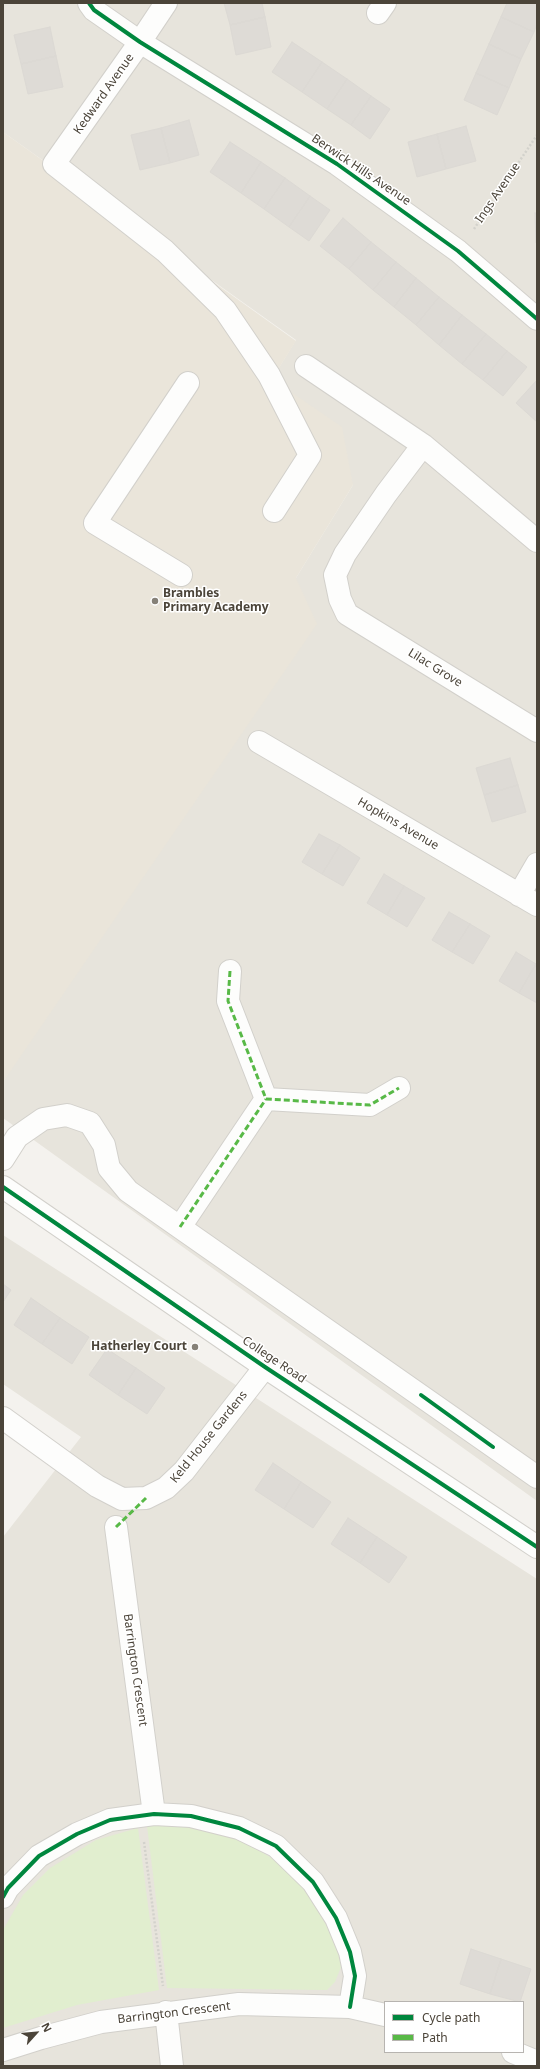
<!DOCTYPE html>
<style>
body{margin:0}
#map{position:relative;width:540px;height:2069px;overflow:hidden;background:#f4f2ee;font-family:"Noto Sans",sans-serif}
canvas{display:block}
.frame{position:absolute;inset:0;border:4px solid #4b4439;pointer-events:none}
.legend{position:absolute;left:384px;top:2001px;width:140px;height:52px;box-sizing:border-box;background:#fff;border:1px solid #b7b4b0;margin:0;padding:5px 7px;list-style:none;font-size:12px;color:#4b4439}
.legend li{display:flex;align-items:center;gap:8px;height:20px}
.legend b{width:20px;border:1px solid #b7b4b0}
.north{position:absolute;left:16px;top:2013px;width:40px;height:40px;-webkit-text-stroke:3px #fff;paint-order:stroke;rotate:63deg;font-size:11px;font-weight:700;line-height:16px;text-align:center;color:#4b4439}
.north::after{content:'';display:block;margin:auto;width:14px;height:18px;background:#4b4439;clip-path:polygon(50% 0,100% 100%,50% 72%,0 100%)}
</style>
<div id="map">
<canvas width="540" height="2069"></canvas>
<div class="frame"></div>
<ul class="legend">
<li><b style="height:5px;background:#00873e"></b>Cycle path</li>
<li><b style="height:5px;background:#58b947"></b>Path</li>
</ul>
<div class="north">N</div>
</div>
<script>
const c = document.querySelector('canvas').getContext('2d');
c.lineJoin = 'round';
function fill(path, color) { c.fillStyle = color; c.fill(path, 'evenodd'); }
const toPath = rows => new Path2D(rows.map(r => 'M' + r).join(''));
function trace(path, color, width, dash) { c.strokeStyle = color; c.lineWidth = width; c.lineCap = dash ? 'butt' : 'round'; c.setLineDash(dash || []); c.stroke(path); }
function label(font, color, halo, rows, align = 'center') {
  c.font = font + ' "Noto Sans",sans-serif'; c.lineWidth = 3; c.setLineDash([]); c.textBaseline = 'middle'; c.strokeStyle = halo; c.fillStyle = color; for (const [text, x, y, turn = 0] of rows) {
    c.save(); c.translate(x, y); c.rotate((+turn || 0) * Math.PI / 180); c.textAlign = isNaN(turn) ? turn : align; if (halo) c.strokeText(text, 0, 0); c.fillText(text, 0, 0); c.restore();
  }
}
fill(toPath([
 [3,3,537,3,537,1501,3,1118,3,1082,296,578,353,485,272,379,296,340,3,132],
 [3,1235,537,1579,537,2066,3,2066,3,1537,81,1437,3,1384],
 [385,2002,523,2002,523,2052,385,2052]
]), '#e7e4dc');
fill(toPath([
 [3,132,296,341,272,379,342,427,353,485,296,578,317,624,3,1082]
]), '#eae5da');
fill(toPath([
 [147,1826,193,1826,244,1842,277,1861,304,1887,325,1917,338,1946,341,1967,335,1982,327,1990,167,1988],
 [138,1828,159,1990,77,2005,3,2028,3,1930,23,1895,50,1868,96,1840]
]), '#e1eecf');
const building = toPath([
 [224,3,262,3,265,17,230,25,224,3],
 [507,3,537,3,537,24,534,32,501,17,507,3],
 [265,17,271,47,236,55,230,25,265,17],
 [501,17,534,32,521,59,489,44,501,17],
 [50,27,56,56,21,64,14,35,50,27],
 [292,42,322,62,302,92,272,72,292,42],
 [489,44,521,59,509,88,476,73,489,44],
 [56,56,63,87,28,94,21,64,56,56],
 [322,62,347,79,327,109,302,92,322,62],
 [476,73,509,88,497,115,464,100,476,73],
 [347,79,371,96,351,125,327,109,347,79],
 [371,96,390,109,370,139,351,125,371,96],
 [189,120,199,155,170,163,161,128,189,120],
 [466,126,476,161,446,169,437,134,466,126],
 [161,128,170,163,140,170,131,135,161,128],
 [437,134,446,169,417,177,408,142,437,134],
 [230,142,261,162,241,193,210,172,230,142],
 [261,162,285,178,264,209,241,193,261,162],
 [285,178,310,196,289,227,264,209,285,178],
 [310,196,330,210,309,241,289,227,310,196],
 [535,213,537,213,537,243,536,243,535,213],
 [343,218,371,242,349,269,320,246,343,218],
 [371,242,396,262,373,290,349,269,371,242],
 [396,262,416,278,394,307,373,290,396,262],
 [416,278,439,297,416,325,394,307,416,278],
 [439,297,462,315,439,345,416,325,439,297],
 [462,315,486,334,462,364,439,345,462,315],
 [486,334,507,351,483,380,462,364,486,334],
 [507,351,527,367,503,396,483,380,507,351],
 [537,380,537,422,516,403,537,380],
 [510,758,518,785,484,795,476,768,510,758],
 [518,785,526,812,492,822,484,795,518,785],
 [319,834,340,845,322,874,302,862,319,834],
 [340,845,360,858,343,886,322,874,340,845],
 [384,874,404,886,387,915,367,903,384,874],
 [404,886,425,898,407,927,387,915,404,886],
 [449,912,470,924,452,952,432,940,449,912],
 [470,924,490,936,473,964,452,952,470,924],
 [516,952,536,964,519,993,499,981,516,952],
 [536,964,537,965,537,1003,519,993,536,964],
 [3,1284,11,1290,3,1302,3,1284],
 [31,1298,60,1318,42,1344,14,1325,31,1298],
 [60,1318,89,1337,72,1364,42,1344,60,1318],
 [107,1349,136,1368,118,1395,89,1375,107,1349],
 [136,1368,165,1388,147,1414,118,1395,136,1368],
 [273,1463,301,1482,284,1509,255,1490,273,1463],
 [301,1482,331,1502,313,1528,284,1509,301,1482],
 [348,1518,377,1537,360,1563,331,1544,348,1518],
 [377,1537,407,1557,389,1583,360,1563,377,1537],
 [471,1949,501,1959,490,1994,460,1984,471,1949],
 [501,1959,531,1969,520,2002,490,1994,501,1959]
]);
fill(building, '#dedbd6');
trace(building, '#dcd9d4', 1);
const minor = toPath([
 [89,3,94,10,140,42,337,164,458,251,537,319],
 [166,3,140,42,54,164,165,251,225,310,269,375,310,455,274,511],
 [378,13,385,3],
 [306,366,423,445,537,541],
 [423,445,386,494,345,554,335,575,340,599,347,614,537,731],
 [181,575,95,523,188,383],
 [259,742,537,905],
 [519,895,537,864],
 [230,971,228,1001,266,1099,370,1105,399,1088],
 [3,1159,17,1137,43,1119,67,1115,90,1123,104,1145,109,1168,128,1191,537,1477],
 [3,1187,265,1367,537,1547],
 [180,1227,266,1099],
 [3,1418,97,1486,122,1499,146,1498,166,1488,184,1471,265,1367],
 [116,1527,154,1814],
 [3,1897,8,1888,39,1856,77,1834,110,1820,154,1814,191,1816,239,1828,276,1846,313,1882,336,1918,350,1952,355,1976,350,2007],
 [166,2012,172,2066],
 [3,2050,41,2038,101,2022,239,2004,350,2007,385,2015],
 [513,2052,537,2062]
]);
trace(minor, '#d2d0cb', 24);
trace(toPath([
 [474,229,537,135],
 [144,1842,163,1986]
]), '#d3d2cc', 2.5, [2, 2]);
trace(minor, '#fdfdfc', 22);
trace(toPath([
 [230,971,228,1001,266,1099,370,1105,399,1088],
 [180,1227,266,1099],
 [116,1527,146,1498]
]), '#58b947', 3, [6, 3]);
trace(toPath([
 [89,3,94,10,140,42,337,164,458,251,537,319],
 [3,1187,265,1367,537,1547],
 [421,1395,493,1447],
 [3,1897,8,1888,39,1856,77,1834,110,1820,154,1814,191,1816,239,1828,276,1846,313,1882,336,1918,350,1952,355,1976,350,2007]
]), '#00873e', 4);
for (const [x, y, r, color] of [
 [155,601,4,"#868178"],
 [195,1347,4,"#868178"]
]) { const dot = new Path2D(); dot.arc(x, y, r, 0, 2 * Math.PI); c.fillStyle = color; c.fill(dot); trace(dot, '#fff', 1.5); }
label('12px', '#4b4439', '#fff', [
 ["Kedward Avenue",104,94,-55],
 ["Berwick Hills Avenue",361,170,34],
 ["Ings Avenue",498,193,-56],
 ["Lilac Grove",435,668,32],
 ["Hopkins Avenue",398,824,30],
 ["College Road",274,1360,34],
 ["Keld House Gardens",209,1437,-51],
 ["Barrington Crescent",135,1670,82],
 ["Barrington Crescent",174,2013,-7]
]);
label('bold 12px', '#4b4439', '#fff', [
 ["Brambles",163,594],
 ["Primary Academy",163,608],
 ["Hatherley Court",187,1347,"right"]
], 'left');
</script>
